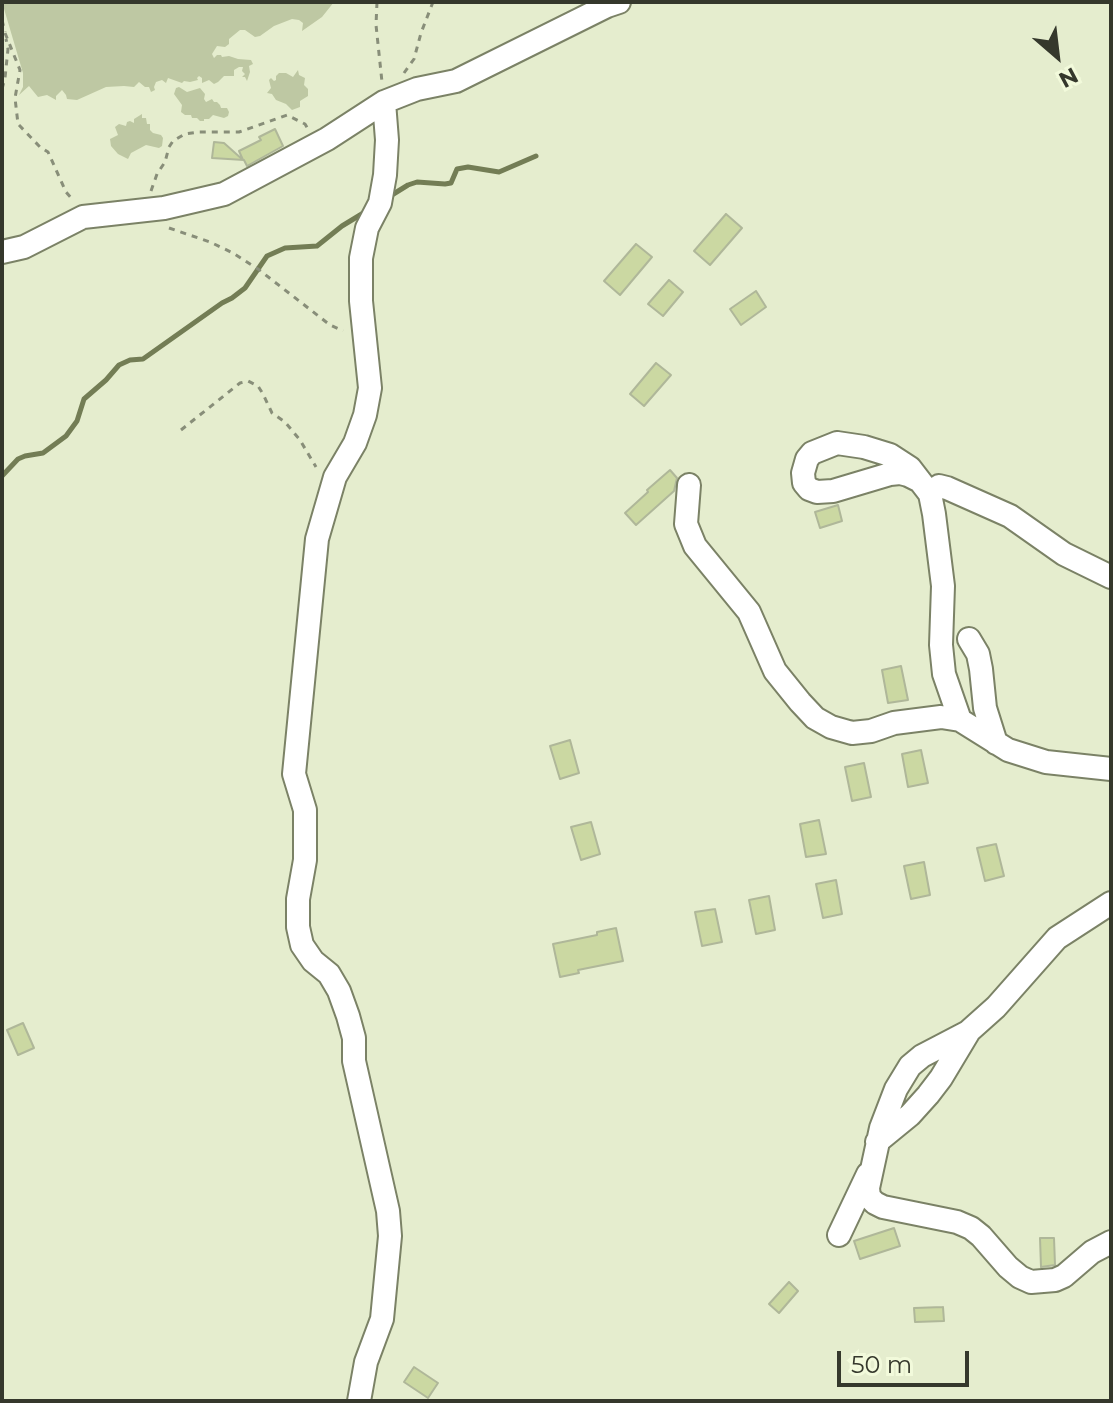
<!DOCTYPE html>
<style>
body{margin:0}
#map{position:relative;width:1113px;height:1403px;overflow:hidden;background:#e5edce;font-family:Montserrat,sans-serif}
canvas{display:block}
.frame{position:absolute;inset:0;border:4px solid #35382c;pointer-events:none}
.north{position:absolute;left:1017px;top:16px;width:80px;height:80px;-webkit-text-stroke:6px #f2fadb;paint-order:stroke;rotate:152deg;font-size:22px;font-weight:700;line-height:32px;text-align:center;color:#35382c}
.north::after{content:'';display:block;margin:auto;width:28px;height:36px;background:#35382c;clip-path:polygon(50% 0,100% 100%,50% 72%,0 100%)}
.scale{position:absolute;left:837px;top:1351px;width:132px;height:36px;box-sizing:border-box;border:4px solid #35382c;border-top:0;padding-left:10px;font-size:24px;line-height:28px;white-space:nowrap;color:#35382c;-webkit-text-stroke:6px #f2fadb;paint-order:stroke}
</style>
<div id="map">
<canvas width="1113" height="1403"></canvas>
<div class="frame"></div>
<div class="north">N</div>
<div class="scale">50 m</div>
</div>
<script>
const c = document.querySelector('canvas').getContext('2d');
c.lineJoin = 'round';
function fill(path, color) { c.fillStyle = color; c.fill(path, 'evenodd'); }
const toPath = rows => new Path2D(rows.map(r => 'M' + r).join(''));
function trace(path, color, width, dash) { c.strokeStyle = color; c.lineWidth = width; c.lineCap = dash ? 'butt' : 'round'; c.setLineDash(dash || []); c.stroke(path); }
fill(toPath([
 [2,2,334,2,322,17,302,31,303,23,299,20,292,19,274,26,260,36,255,37,245,30,240,30,229,39,229,44,225,47,217,46,212,54,214,58,217,55,221,55,222,57,229,56,238,59,251,60,253,64,249,66,250,72,247,81,245,77,242,77,245,74,242,71,243,67,239,67,234,70,234,76,224,76,218,82,214,84,209,80,202,83,202,78,199,76,197,78,198,80,190,82,184,81,182,83,168,78,166,83,162,80,156,82,154,87,155,90,151,92,149,87,145,87,139,82,134,87,124,86,106,87,77,100,67,99,66,95,62,90,56,96,56,100,47,95,38,97,29,86,19,95,23,87,23,73],
 [298,70,299,75,305,78,304,85,308,89,308,96,300,101,300,107,292,110,286,104,276,100,272,94,267,93,271,88,269,80,271,78,274,81,276,80,276,76,279,73,286,73,293,77],
 [179,87,187,92,200,88,205,94,204,99,206,102,212,99,214,102,217,102,220,105,221,108,227,108,229,112,228,116,224,118,213,115,209,119,204,119,204,121,200,121,197,118,192,118,191,115,185,115,181,112,182,105,174,94,176,88],
 [142,114,142,118,146,118,147,124,150,124,150,130,153,133,161,135,163,138,162,146,159,148,146,145,131,153,128,159,118,154,111,146,110,139,118,135,115,127,119,124,126,126,127,122,130,121,134,123,134,119]
]), '#bec8a3');
trace(toPath([
 [387,198,408,185,417,182,445,184,451,183,457,169,468,167,499,172,536,156],
 [2,476,18,459,25,456,43,453,66,436,77,421,84,399,106,380,119,365,130,360,143,359,222,303,232,298,245,288,267,256,285,248,317,246,342,226,365,212]
]), '#737d55', 5);
const building = toPath([
 [275,129,283,146,247,166,244,160,212,158,214,142,224,143,243,160,239,151,261,140,259,137,275,129],
 [726,214,742,228,710,265,694,251,726,214],
 [636,244,652,257,620,295,604,281,636,244],
 [669,280,683,292,663,316,648,304,669,280],
 [756,291,766,307,741,325,730,309,756,291],
 [656,363,671,375,644,406,630,394,656,363],
 [670,470,677,478,674,491,636,525,625,513,648,492,647,490,670,470],
 [838,505,842,521,820,528,815,512,838,505],
 [901,666,908,700,888,703,882,670,901,666],
 [570,740,579,773,560,779,550,746,570,740],
 [921,750,928,783,908,787,902,754,921,750],
 [864,763,871,797,852,801,845,767,864,763],
 [819,820,826,854,806,857,800,824,819,820],
 [591,822,600,854,581,860,571,827,591,822],
 [996,844,1004,876,985,881,977,848,996,844],
 [924,862,930,895,911,899,904,866,924,862],
 [836,880,842,914,823,918,816,884,836,880],
 [769,896,775,930,756,934,749,900,769,896],
 [715,909,722,942,702,946,695,912,715,909],
 [616,928,623,961,578,970,579,973,560,977,553,944,597,935,597,932,616,928],
 [23,1023,34,1048,18,1055,7,1030,23,1023],
 [894,1228,900,1246,860,1259,854,1241,894,1228],
 [1040,1238,1054,1238,1055,1265,1041,1267,1040,1238],
 [789,1282,798,1291,779,1313,769,1304,789,1282],
 [943,1307,944,1321,915,1322,914,1308,943,1307],
 [414,1367,438,1383,428,1398,404,1382,414,1367]
]);
fill(building, '#cbd8a2');
trace(building, '#afb799', 2);
const minor = toPath([
 [2,252,24,247,83,217,164,208,224,194,327,139,384,102,417,89,456,81,607,6,619,2],
 [837,443,864,447,890,455,910,468,920,481,908,475,900,473,890,474,833,491,817,492,809,489,804,483,803,473,807,459,812,453,837,443],
 [920,481,930,494,934,514,943,586,941,645,944,674,960,720],
 [689,485,686,524,695,546,749,612,775,671,800,702,815,718,831,727,852,733,871,731,894,723,941,717,960,720,1008,750,1046,762,1111,769],
 [930,494,939,486,947,488,1010,516,1064,554,1111,577],
 [969,639,978,654,981,669,985,708,996,743],
 [1111,903,1057,938,996,1007,968,1032,922,1056,910,1066,896,1089,881,1128,868,1188,869,1197,875,1203,883,1207,957,1222,971,1228,981,1236,1008,1267,1020,1277,1031,1282,1055,1280,1064,1276,1092,1252,1111,1242],
 [877,1142,910,1115,928,1095,941,1078,968,1033],
 [839,1235,868,1174],
 [359,1401,366,1362,382,1319,390,1236,388,1211,354,1061,354,1038,348,1016,339,991,329,974,313,961,302,945,298,927,298,899,305,860,305,810,294,774,317,539,335,477,355,443,365,415,370,388,361,301,361,258,367,228,380,203,385,175,387,140,384,102]
]);
trace(minor, '#7b8266', 26);
trace(toPath([
 [377,2,376,25,382,82],
 [2,20,5,32],
 [5,33,20,70,15,98,18,124,40,147,48,152,66,192,72,199],
 [404,73,414,59,421,33,433,2],
 [2,89,5,78,8,49,6,39],
 [151,191,157,174,165,162,169,147,173,141,185,134,199,132,239,132,287,115,305,124,308,129],
 [169,228,210,242,233,253,258,269,330,325,343,331],
 [181,430,240,383,248,381,258,386,263,394,272,413,285,422,300,440,316,467]
]), '#888e79', 3, [6, 6]);
trace(minor, '#fff', 22);
</script>
